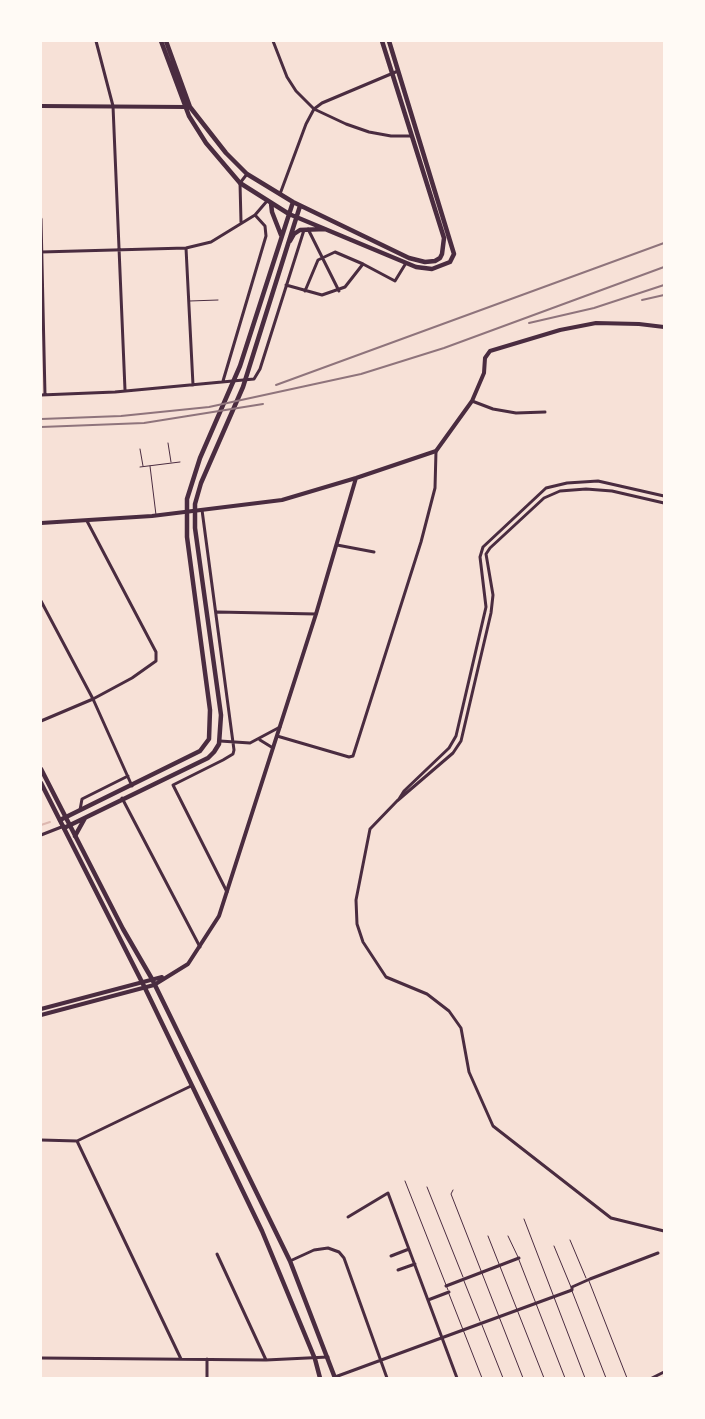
<!DOCTYPE html>
<style>
body{margin:0}
#map{position:relative;width:705px;height:1419px;overflow:hidden;background:#f7e1d7;font-family:"Alegreya Sans",sans-serif}
canvas{display:block}
.frame{position:absolute;inset:0;border:42px solid #fffaf5;pointer-events:none}
</style>
<div id="map">
<canvas width="705" height="1419"></canvas>
<div class="frame"></div>
</div>
<script>
const c = document.querySelector('canvas').getContext('2d');
c.lineJoin = 'round';
const toPath = rows => new Path2D(rows.map(r => 'M' + r).join(''));
function trace(path, color, width, dash) { c.strokeStyle = color; c.lineWidth = width; c.lineCap = dash ? 'butt' : 'round'; c.setLineDash(dash || []); c.stroke(path); }
trace(toPath([
 [41,825,50,822]
]), '#dcb8b0', 2);
trace(toPath([
 [190,301,218,300],
 [168,443,171,462],
 [140,449,143,466],
 [150,466,156,515],
 [140,467,180,462],
 [405,1181,448,1290],
 [427,1187,463,1277],
 [453,1190,451,1194,523,1378],
 [524,1219,585,1378],
 [488,1236,544,1378],
 [508,1236,518,1257],
 [570,1240,586,1278],
 [554,1246,571,1287],
 [519,1260,565,1378],
 [464,1281,480,1321],
 [589,1281,627,1378],
 [572,1291,606,1378],
 [449,1294,482,1378],
 [482,1325,503,1378]
]), '#4a2c40', 1);
trace(toPath([
 [96,41,113,106,125,390],
 [273,41,287,77,296,91,314,109,346,124,369,132,391,136,410,136],
 [280,194,306,124,314,109,322,103,398,71],
 [41,219,45,395],
 [241,222,240,183,247,174],
 [308,229,339,291],
 [186,248,193,385],
 [41,252,186,248,211,242,255,215,267,201],
 [286,285,322,295,345,287,363,264,395,281,406,263],
 [305,291,318,260,335,252,363,264],
 [223,381,266,236,265,226,255,215],
 [41,395,115,392,254,379,260,369,304,230],
 [472,401,493,409,516,413,545,412],
 [664,503,612,491,586,489,560,491,544,498,490,548,486,554,493,595,491,613,461,741,453,753,397,801,370,829,356,900,357,924,363,942,386,977,427,994,449,1011,461,1028,469,1072,493,1126,611,1218,664,1231],
 [202,510,234,750,233,754,223,760,173,785,227,892],
 [337,545,374,552],
 [41,601,93,699,132,786],
 [217,612,316,614],
 [41,721,93,699,132,678,156,661,156,652,87,521],
 [277,736,349,757,353,756,421,542,435,488,436,451],
 [260,740,273,748],
 [220,741,250,743,280,727],
 [122,798,200,947],
 [399,799,404,791,449,748,456,736,486,607,480,557,483,547,546,488,567,483,598,481,664,496],
 [80,810,82,799,128,776],
 [41,835,64,826],
 [41,1140,77,1141,191,1086],
 [77,1141,181,1359],
 [348,1217,388,1193,457,1378],
 [217,1254,266,1360],
 [391,1256,409,1249],
 [290,1261,314,1250,328,1248,339,1252,344,1258,387,1378],
 [398,1270,415,1264],
 [446,1286,519,1258],
 [428,1300,449,1292],
 [41,1358,266,1360,328,1357],
 [335,1377,553,1297,572,1290,572,1287,590,1279,658,1253],
 [207,1378,207,1359],
 [652,1378,664,1372]
]), '#4a2c40', 3);
trace(toPath([
 [41,106,186,107],
 [41,523,152,516,282,500,356,478,436,451,472,401,484,373,485,358,490,351,560,330,596,323,639,324,664,327],
 [41,1009,162,977],
 [41,1015,154,985,188,964,219,916,316,614,356,478]
]), '#4a2c40', 4);
trace(toPath([
 [161,41,189,116,206,143,240,183,289,214,416,267,432,269,450,262,454,254,389,41],
 [166,41,190,107,226,153,247,174,293,202,409,258,425,262,435,261,440,258,442,254,444,238,382,41],
 [271,203,272,212,281,235],
 [290,241,294,234,300,230,325,229],
 [60,820,200,751,209,739,210,710,187,537,187,499,200,458,240,366,293,202],
 [64,828,208,758,214,752,219,744,221,715,195,528,195,504,201,483,243,387,300,206],
 [75,836,85,818]
]), '#4a2c40', 4.5);
trace(toPath([
 [41,769,123,929,152,979,290,1261,335,1378],
 [41,783,145,988,262,1231,315,1359,320,1378]
]), '#4a2c40', 4.5);
trace(toPath([
 [642,300,664,295],
 [529,323,594,308,664,285],
 [276,385,664,243],
 [41,419,121,416,209,407,361,374,444,348,664,267],
 [41,427,144,423,263,404]
]), '#8f747c', 2);
</script>
